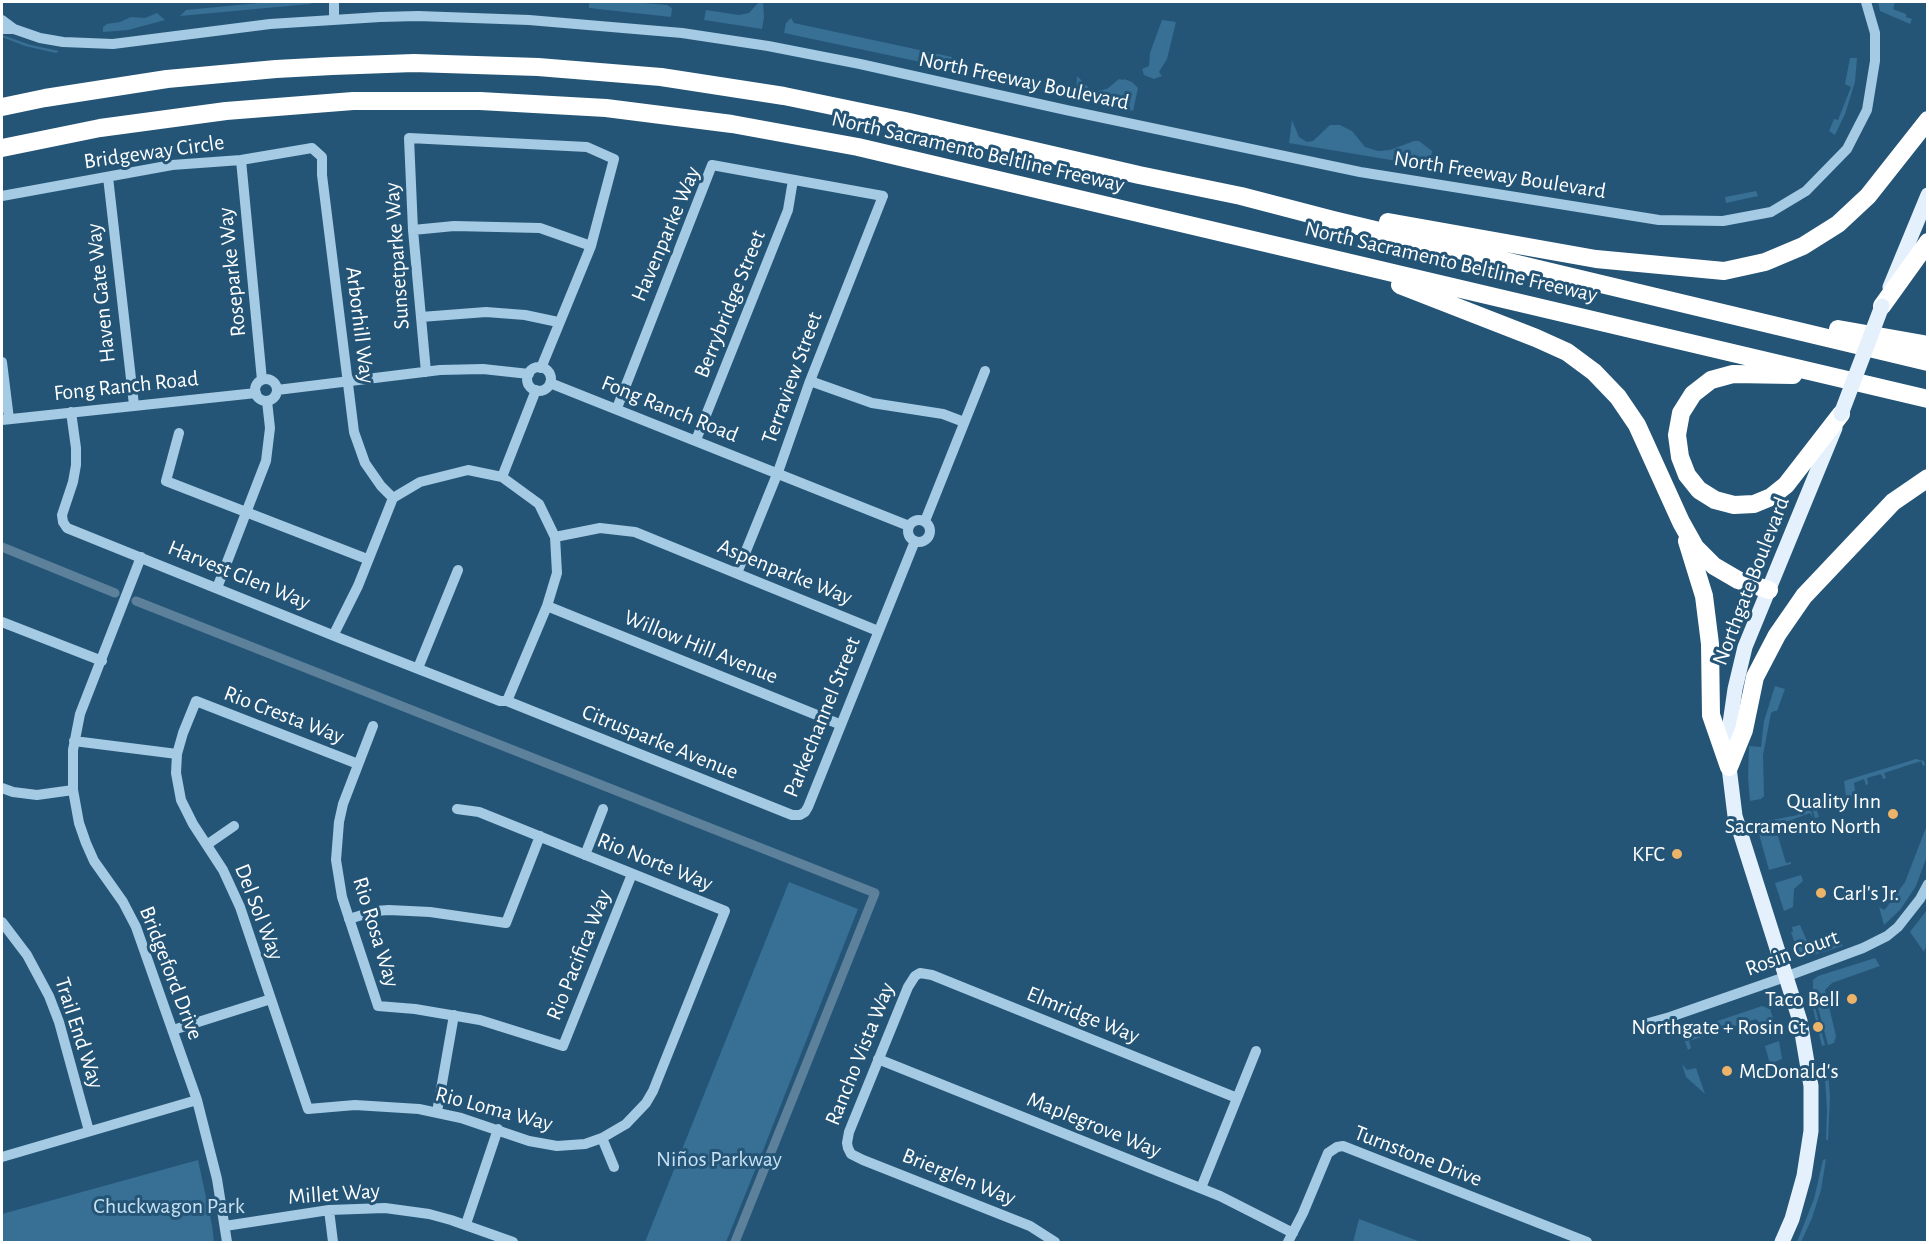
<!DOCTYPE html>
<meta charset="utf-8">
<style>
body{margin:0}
#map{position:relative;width:1929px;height:1244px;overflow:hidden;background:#245577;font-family:"Alegreya Sans",sans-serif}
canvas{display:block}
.frame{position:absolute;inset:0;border:3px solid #fff;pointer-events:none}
</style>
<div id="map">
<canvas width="1929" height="1244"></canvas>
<div class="frame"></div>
</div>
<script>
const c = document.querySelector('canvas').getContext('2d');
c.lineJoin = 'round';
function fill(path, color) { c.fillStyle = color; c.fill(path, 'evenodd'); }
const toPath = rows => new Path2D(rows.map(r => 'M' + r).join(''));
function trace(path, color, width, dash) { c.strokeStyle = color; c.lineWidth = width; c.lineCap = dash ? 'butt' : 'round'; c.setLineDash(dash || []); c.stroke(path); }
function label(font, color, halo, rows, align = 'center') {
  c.font = font + ' "Alegreya Sans",sans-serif'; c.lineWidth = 6; c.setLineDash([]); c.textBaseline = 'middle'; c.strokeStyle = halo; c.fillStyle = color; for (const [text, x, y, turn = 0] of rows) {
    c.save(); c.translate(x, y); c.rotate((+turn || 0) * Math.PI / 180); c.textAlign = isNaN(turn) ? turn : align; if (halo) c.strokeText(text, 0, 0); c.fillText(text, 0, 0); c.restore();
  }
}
fill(toPath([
 [269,2,315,2,310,4,180,16,186,10],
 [589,2,633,2,667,5,672,8,671,17,589,8],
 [759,2,763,2,764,17,762,29,704,20,706,10,739,15,749,13],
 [1878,2,1895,2,1893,9,1906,14,1906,17,1912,19,1910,24,1880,11],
 [157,13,165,20,128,30,103,32,103,27,107,24,120,22,131,17,145,18],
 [791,18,794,23,952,57,949,68,784,33,786,23],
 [1162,20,1176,22,1167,59,1159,72,1162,76,1154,79,1144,75,1142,69,1149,66,1150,53],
 [2,35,31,45,59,51,56,53,25,46,2,37],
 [1850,58,1857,58,1855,82,1845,114,1835,135,1829,131,1834,119,1838,120,1851,87,1845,84],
 [1077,76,1090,89,1098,91,1107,89,1119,79,1123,80,1124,79,1132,82,1138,88,1133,111,1076,98],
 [1292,120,1299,137,1307,142,1313,141,1330,125,1340,125,1352,131,1365,147,1378,151,1390,150,1414,141,1419,141,1432,151,1430,163,1427,166,1289,143],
 [1756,191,1758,196,1726,203,1725,197],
 [1775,686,1785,689,1777,711,1774,711,1771,713,1763,755,1764,796,1761,799,1750,801,1748,777,1749,746,1761,747,1764,721],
 [1916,759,1924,761,1925,765,1923,766,1921,761,1884,773,1886,778,1883,779,1881,774,1867,778,1868,784,1866,785,1864,779,1854,783,1856,798,1837,804,1839,810,1837,810,1835,805,1817,811,1819,817,1815,818,1812,808,1846,797,1844,781],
 [1804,804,1806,811,1811,810,1813,818,1810,813,1794,819,1780,824,1782,830,1777,833,1786,863,1791,862,1791,864,1769,870,1756,823,1798,815,1797,807],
 [1927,825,1927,856,1916,886,1900,910,1884,925,1879,907,1884,910,1887,907,1905,882],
 [1801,875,1803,881,1794,889,1793,907,1784,911,1775,883],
 [789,882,858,909,760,1158,726,1242,645,1242],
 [1927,910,1927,944,1924,952,1910,932],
 [1800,925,1807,941,1810,940,1816,944,1839,939,1843,946,1803,958,1799,956,1791,932,1793,932,1792,927],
 [1875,958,1880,966,1832,983,1825,990,1836,1036,1834,1043,1828,1045,1813,989,1813,980,1818,976],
 [1809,992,1811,992,1825,1045,1822,1046],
 [1762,1006,1770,1009,1774,1021,1762,1025,1756,1019,1689,1041,1691,1048,1688,1050,1682,1033],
 [1779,1041,1782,1059,1770,1064,1765,1046],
 [1824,1062,1827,1062,1830,1096,1828,1141,1826,1139,1827,1110],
 [1682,1064,1687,1070,1696,1068,1705,1094,1686,1077],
 [1826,1159,1821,1190,1812,1218,1801,1242,1797,1242,1814,1199,1823,1160],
 [198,1160,212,1225,214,1242,2,1242,2,1214],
 [1359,1219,1421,1242,1353,1242]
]), '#386f94');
trace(toPath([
 [2,547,115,593],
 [136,601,875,893,735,1242]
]), '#5d819a', 9);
trace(toPath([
 [334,19,334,2],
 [2,20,14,29],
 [2,29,14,29,40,38,63,42,113,44,270,24,380,17,418,16,529,20,682,33,768,46,860,64,1066,110,1360,172,1659,220,1723,221,1771,212,1806,191,1847,149,1867,110,1875,61,1875,33,1866,2],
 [241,160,262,380],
 [108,177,134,405],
 [2,196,172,165,241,160,312,148,322,157,322,175,354,432,365,463,381,486,393,498],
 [413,230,454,226,540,228,591,246],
 [421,317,486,312,525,315,558,322],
 [2,362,9,419],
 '527 379a12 12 0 1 1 24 0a12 12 0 1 1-24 0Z',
 [426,372,413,230,409,138,587,147,614,159,591,246,541,368],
 '255 390a11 11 0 1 1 22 0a11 11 0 1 1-22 0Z',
 [810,381,872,403,943,414,964,422],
 [550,383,909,526],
 [277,390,440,370,483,369,529,374],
 [617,408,712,165,883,196,810,381,778,472,737,573],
 [71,412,76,448,76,465,73,482,62,515,63,522,67,528,342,639,500,701,507,701,792,815,800,815,805,812,808,807,915,541],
 [2,420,256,393],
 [179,433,166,481,367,559],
 [696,440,788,210,793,180],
 [502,477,536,390],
 '908 531a11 11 0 1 1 22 0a11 11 0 1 1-22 0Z',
 [925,521,985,371],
 [555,537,600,528,635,532,878,631],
 [141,557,80,714,73,750,73,790,79,823,86,843,94,861,123,902,136,927,197,1100,217,1179,227,1242],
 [217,588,266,461,270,428,267,401],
 [547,606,839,724],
 [2,622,102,661],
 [334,634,358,586,393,498,420,482,468,470,502,477,539,504,555,537,557,573,547,606,507,701],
 [418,668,458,570],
 [373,726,343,804,339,822,336,860,342,897,378,1006,415,1009,480,1020,563,1046,632,874],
 [74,741,177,754],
 [358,764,196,701,183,733,177,754,176,773,181,800,193,824,223,870,240,907,308,1109,355,1105,419,1109,461,1118,529,1141,557,1146,585,1144,602,1138,626,1124,646,1103,653,1091,725,911,479,812,457,809],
 [2,788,13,792,37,795,73,790],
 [208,844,234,826],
 [585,855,603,809],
 [349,919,375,911,389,910,430,912,506,923,540,836],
 [2,922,27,955,49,996,59,1022,89,1131],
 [1645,1024,1670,1017,1785,977,1863,948,1887,936,1898,927,1920,899,1928,884],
 [173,1030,271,999],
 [878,1059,1220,1196,1293,1233],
 [437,1112,454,1015],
 [602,1138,614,1167],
 [2,1157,197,1100],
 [1201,1188,1256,1051],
 [329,1210,333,1242],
 [466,1224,498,1129],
 [225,1226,329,1210,385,1208,429,1214,451,1220,513,1242],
 [1055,1242,1030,1226,863,1160,851,1154,848,1148,847,1143,849,1132,908,987,915,976,920,973,932,975,1237,1098],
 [1288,1242,1303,1213,1328,1153,1337,1147,1343,1146,1587,1242]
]), '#a5cae3', 10);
trace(toPath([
 [1890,287,1928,195],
 [1782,1242,1792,1219,1804,1176,1811,1131,1811,1086,1800,1021,1735,816,1729,767,1728,737,1735,689,1745,647,1835,428]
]), '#e4f1fc', 15);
trace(toPath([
 [2,107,45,98,167,79,276,69,332,66,414,63,538,67,661,77,784,96,905,121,1139,175,1241,196,1333,220,1928,362],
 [2,148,100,128,226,111,353,101,480,101,606,108,732,124,858,147,1928,399],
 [1388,222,1596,259,1724,271,1765,262,1803,246,1838,224,1868,196,1928,120],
 [1400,285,1536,338,1567,352,1594,372,1618,397,1637,425,1681,522,1695,547,1714,566,1738,580,1769,590],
 [1882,306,1928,242],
 [1838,329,1928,345],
 [1793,375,1733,374,1711,380,1693,394,1681,413,1677,435,1680,457,1687,475,1699,490,1715,500,1734,505,1754,504,1771,497,1786,485,1841,414],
 [1687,541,1704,596,1710,644,1711,715,1729,767],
 [1729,767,1744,730,1755,677,1777,635,1804,596,1893,502,1928,478]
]), '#fff', 18);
trace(toPath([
 [1841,414,1882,306]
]), '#e4f1fc', 15);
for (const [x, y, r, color] of [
 [1893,814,6,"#edb369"],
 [1677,854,6,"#edb369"],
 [1821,893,6,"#edb369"],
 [1852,999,6,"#edb369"],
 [1818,1027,6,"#edb369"],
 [1727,1071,6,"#edb369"]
]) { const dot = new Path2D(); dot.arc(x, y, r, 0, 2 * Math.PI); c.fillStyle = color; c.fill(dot); trace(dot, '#245577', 2); }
label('22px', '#fff', '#245577', [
 ["North Freeway Boulevard",1024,81,12],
 ["Bridgeway Circle",154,152,-8],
 ["North Sacramento Beltline Freeway",978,152,13],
 ["North Freeway Boulevard",1500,175,9],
 ["Havenparke Way",666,234,-67],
 ["Sunsetparke Way",397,256,-94],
 ["North Sacramento Beltline Freeway",1451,262,13],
 ["Roseparke Way",232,272,-96],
 ["Haven Gate Way",101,293,-96],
 ["Berrybridge Street",730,304,-68],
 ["Arborhill Way",360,325,83],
 ["Terraview Street",792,378,-70],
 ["Fong Ranch Road",126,386,-6],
 ["Fong Ranch Road",670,409,22],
 ["Aspenparke Way",785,572,22],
 ["Harvest Glen Way",239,575,22],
 ["Northgate Boulevard",1751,581,-69],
 ["Willow Hill Avenue",701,647,22],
 ["Rio Cresta Way",284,715,21],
 ["Parkechannel Street",822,717,-68],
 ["Citrusparke Avenue",660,742,22],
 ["Rio Norte Way",655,862,22],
 ["Del Sol Way",259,912,69],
 ["Rio Rosa Way",376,932,73],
 ["Rosin Court",1792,953,-20],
 ["Rio Pacifica Way",579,955,-68],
 ["Bridgeford Drive",171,973,69],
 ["Elmridge Way",1083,1015,22],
 ["Trail End Way",79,1033,72],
 ["Rancho Vista Way",860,1054,-68],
 ["Rio Loma Way",494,1109,15],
 ["Maplegrove Way",1094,1125,22],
 ["Turnstone Drive",1418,1156,21],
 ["Brierglen Way",959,1177,22],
 ["Millet Way",334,1194,-4]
]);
label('22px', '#fff', '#245577', [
 ["Quality Inn",1881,801],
 ["Sacramento North",1881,826],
 ["KFC",1665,854],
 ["Carl's Jr.",1833,893,"left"],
 ["Taco Bell",1840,999],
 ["Northgate + Rosin Ct",1806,1027],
 ["McDonald's",1739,1071,"left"]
], 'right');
label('22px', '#c7e1f3', '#245577', [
 ["Niños Parkway",719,1159],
 ["Chuckwagon Park",169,1206]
]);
</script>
